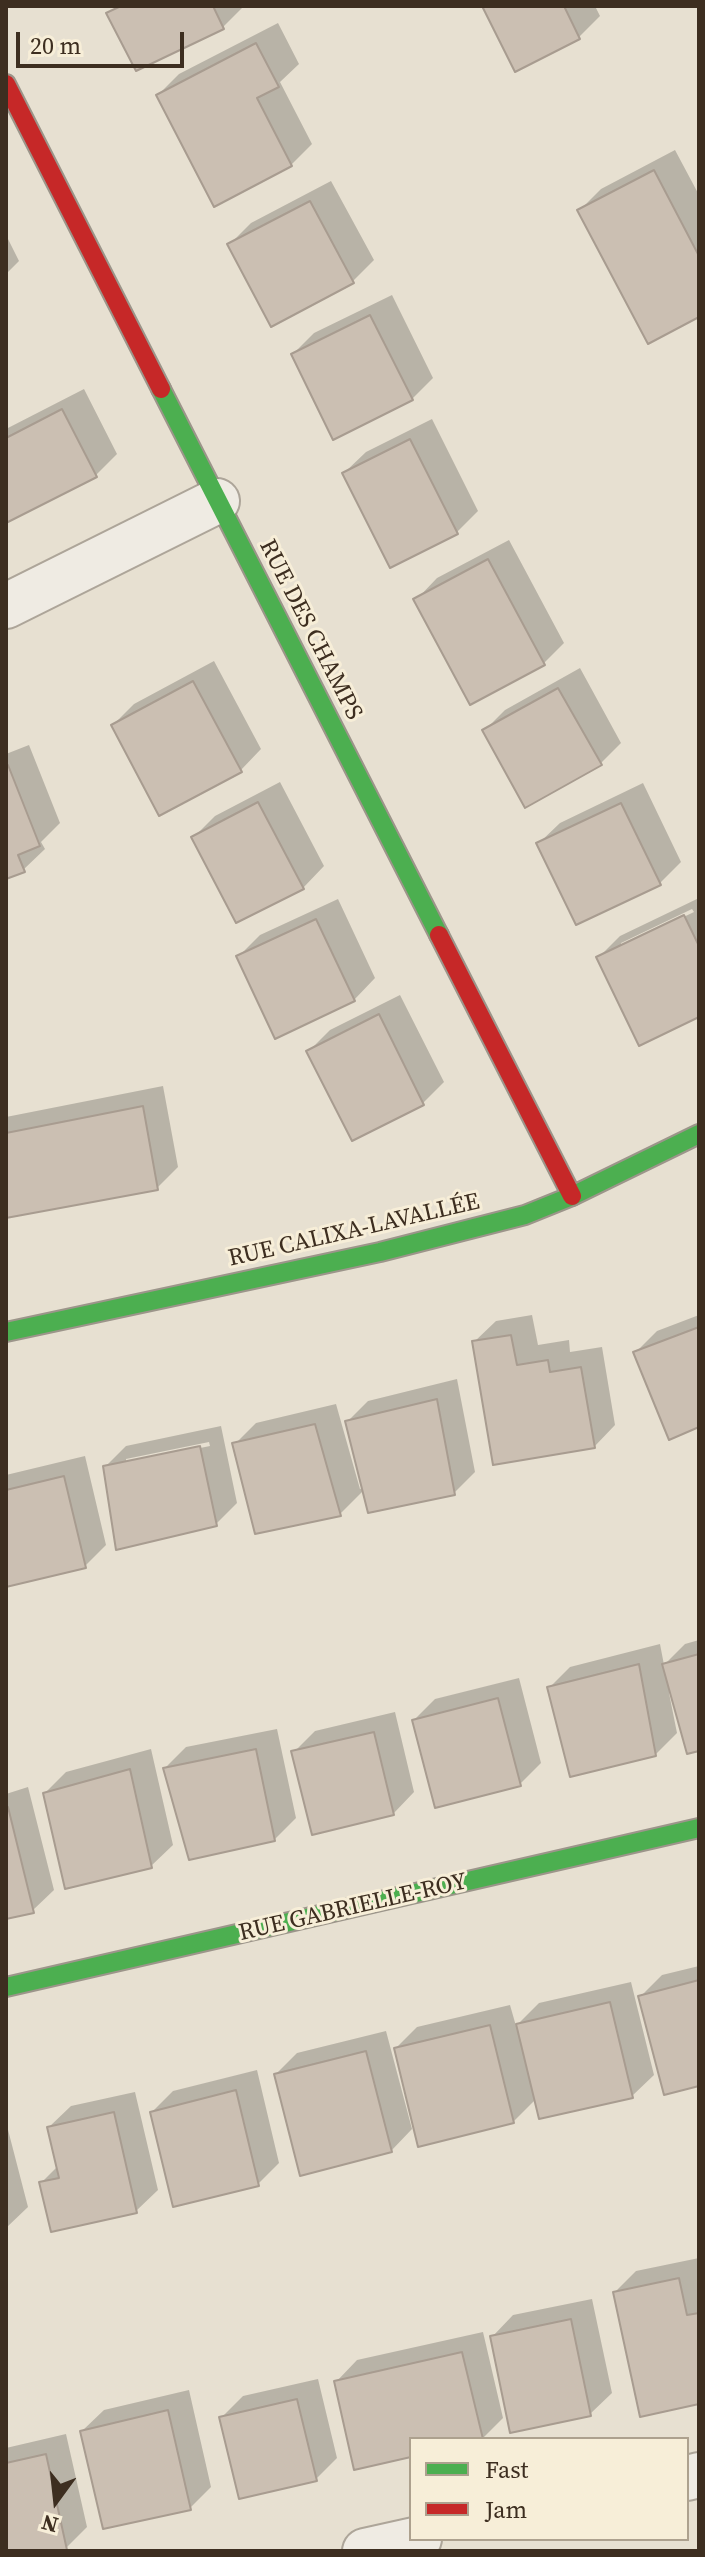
<!DOCTYPE html>
<meta charset="utf-8">
<style>
body{margin:0}
#map{position:relative;width:705px;height:2557px;overflow:hidden;background:#e7e0d1;font-family:"Source Serif 4",serif}
canvas{display:block}
.frame{position:absolute;inset:0;border:8px solid #3d2e20;pointer-events:none}
.legend{position:absolute;left:409px;top:2437px;width:280px;height:104px;box-sizing:border-box;background:#f7eed8;border:2px solid #ada18e;margin:0;padding:10px 14px;list-style:none;font-size:24px;color:#3d2e20}
.legend li{display:flex;align-items:center;gap:16px;height:40px}
.legend b{width:40px;border:2px solid #ada18e}
.north{position:absolute;left:16px;top:2461px;width:80px;height:80px;-webkit-text-stroke:6px #f7eed8;paint-order:stroke;rotate:195deg;font-size:22px;font-weight:700;line-height:32px;text-align:center;color:#3d2e20}
.north::after{content:'';display:block;margin:auto;width:28px;height:36px;background:#3d2e20;clip-path:polygon(50% 0,100% 100%,50% 72%,0 100%)}
.scale{position:absolute;left:16px;top:32px;width:168px;height:36px;box-sizing:border-box;border:4px solid #3d2e20;border-top:0;padding-left:10px;font-size:24px;line-height:28px;white-space:nowrap;color:#3d2e20;-webkit-text-stroke:6px #f7eed8;paint-order:stroke}
</style>
<div id="map">
<canvas width="705" height="2557"></canvas>
<div class="frame"></div>
<ul class="legend">
<li><b style="height:10px;background:#4caf50"></b>Fast</li>
<li><b style="height:10px;background:#c62828"></b>Jam</li>
</ul>
<div class="north">N</div>
<div class="scale">20 m</div>
</div>
<script>
const c = document.querySelector('canvas').getContext('2d');
c.lineJoin = 'round';
function fill(path, color) { c.fillStyle = color; c.fill(path, 'evenodd'); }
const toPath = rows => new Path2D(rows.map(r => 'M' + r).join(''));
function trace(path, color, width, dash) { c.strokeStyle = color; c.lineWidth = width; c.lineCap = dash ? 'butt' : 'round'; c.setLineDash(dash || []); c.stroke(path); }
function label(font, color, halo, rows, align = 'center') {
  c.font = font + ' "Source Serif 4",serif'; c.lineWidth = 6; c.setLineDash([]); c.textBaseline = 'middle'; c.strokeStyle = halo; c.fillStyle = color; for (const [text, x, y, turn = 0] of rows) {
    c.save(); c.translate(x, y); c.rotate((+turn || 0) * Math.PI / 180); c.textAlign = isNaN(turn) ? turn : align; if (halo) c.strokeText(text, 0, 0); c.fillText(text, 0, 0); c.restore();
  }
}
fill(toPath([
 [117,6,244,6,223,27,136,69,109,14],
 [484,6,595,6,600,16,579,37],
 [278,23,299,64,280,82,312,144,291,165,158,95,179,74],
 [675,150,699,195,699,314,580,210,601,189],
 [331,181,374,260,352,282,230,244,251,223],
 [6,235,19,261,6,274],
 [392,295,433,378,412,399,293,354,314,333],
 [84,389,117,454,96,475,6,521,6,429],
 [432,419,478,511,457,532,344,473,366,452],
 [509,540,564,643,543,664,416,600,437,578],
 [214,661,261,749,240,771,113,725,134,704],
 [580,668,621,743,600,764,484,731,505,710],
 [29,745,60,823,41,842,45,849,23,870,6,877,6,754],
 [280,782,324,866,303,888,194,837,215,816],
 [643,783,681,862,660,883,538,844,560,823],
 [699,898,699,1015,599,957,620,936],
 [692,909,694,912,621,947,621,943],
 [338,899,375,978,354,1000,239,956,260,935],
 [400,995,444,1082,423,1103,309,1051,330,1030],
 [163,1086,178,1167,157,1188,6,1216,6,1117],
 [532,1315,538,1345,569,1340,570,1352,602,1347,615,1425,594,1447,474,1342,496,1321],
 [699,1315,699,1425,636,1352,657,1331],
 [457,1379,475,1472,454,1493,364,1490,340,1514,235,1444,256,1423,336,1404,360,1489,364,1488,347,1422,368,1401],
 [221,1426,237,1503,216,1524,105,1467,126,1446],
 [209,1442,210,1446,126,1463,126,1459],
 [85,1456,106,1545,85,1566,6,1585,6,1475],
 [699,1640,699,1749,672,1692,669,1693,677,1733,655,1755,549,1688,570,1667,660,1644,664,1665,685,1644],
 [519,1678,541,1763,520,1784,414,1720,435,1699],
 [395,1712,414,1792,393,1814,294,1752,315,1731],
 [277,1729,296,1818,274,1840,165,1768,186,1747],
 [151,1749,173,1845,151,1866,45,1793,66,1772],
 [28,1787,54,1890,32,1911,6,1917,6,1794],
 [699,1966,699,2084,641,1996,662,1975],
 [631,1982,654,2075,632,2096,536,2099,513,2122,396,2048,417,2027,510,2005,516,2026,539,2003],
 [386,2031,412,2129,391,2151,276,2074,297,2053],
 [257,2070,279,2163,258,2184,152,2112,173,2091],
 [135,2092,158,2190,136,2211,41,2183,58,2166,49,2127,71,2106],
 [6,2122,28,2207,6,2228],
 [699,2258,699,2402,615,2292,636,2271],
 [592,2299,612,2393,590,2414,492,2337,513,2315],
 [483,2332,503,2418,482,2439,411,2439,411,2455,336,2382,357,2360],
 [318,2379,337,2458,316,2479,222,2417,243,2396],
 [189,2390,211,2487,190,2508,82,2431,104,2410],
 [66,2434,87,2527,66,2548,51,2551,6,2551,6,2448]
]), '#0003');
const building = toPath([
 [121,6,213,6,224,29,136,71,106,13,121,6],
 [482,6,564,6,580,39,515,72,482,6],
 [256,43,279,87,257,98,292,166,214,207,156,95,256,43],
 [654,170,699,256,699,317,648,344,577,210,654,170],
 [310,201,354,283,271,327,227,244,310,201],
 [370,315,413,400,333,440,291,354,370,315],
 [62,409,97,477,6,523,6,438,62,409],
 [410,439,458,534,390,568,342,473,410,439],
 [488,559,545,665,470,705,413,599,488,559],
 [193,681,242,772,159,816,111,725,193,681],
 [558,688,602,765,525,808,482,730,558,688],
 [6,765,8,765,40,846,18,855,25,872,6,879,6,765],
 [258,802,304,889,236,923,191,837,258,802],
 [621,803,661,885,576,925,536,843,621,803],
 [684,915,699,946,699,1017,639,1046,596,957,684,915],
 [316,919,355,1001,275,1039,236,956,316,919],
 [379,1014,424,1105,352,1141,306,1051,379,1014],
 [143,1106,158,1190,6,1218,6,1133,143,1106],
 [699,1327,699,1427,669,1440,633,1352,699,1327],
 [511,1335,517,1365,548,1360,550,1372,581,1367,595,1448,493,1465,472,1341,511,1335],
 [437,1399,455,1495,368,1513,345,1421,437,1399],
 [315,1424,341,1516,255,1534,232,1443,315,1424],
 [200,1446,217,1526,116,1550,103,1466,200,1446],
 [64,1476,86,1568,6,1587,6,1490,64,1476],
 [699,1654,699,1751,687,1754,662,1664,699,1654],
 [639,1664,656,1756,570,1777,547,1687,639,1664],
 [498,1698,521,1786,435,1808,412,1720,498,1698],
 [374,1732,394,1815,312,1835,291,1751,374,1732],
 [256,1749,275,1841,189,1860,163,1768,256,1749],
 [130,1769,152,1868,65,1889,43,1793,130,1769],
 [8,1807,34,1913,6,1919,6,1808,8,1807],
 [699,1980,699,2086,664,2095,638,1996,699,1980],
 [610,2002,633,2098,539,2119,516,2024,610,2002],
 [490,2025,514,2123,418,2147,394,2048,490,2025],
 [366,2051,392,2152,300,2176,274,2074,366,2051],
 [236,2090,259,2186,173,2207,150,2112,236,2090],
 [114,2112,137,2213,51,2232,39,2182,59,2178,47,2127,114,2112],
 [679,2278,687,2315,699,2313,699,2404,640,2417,613,2292,679,2278],
 [571,2319,591,2416,510,2433,490,2336,571,2319],
 [462,2352,483,2439,411,2439,411,2457,354,2470,334,2381,462,2352],
 [297,2399,317,2481,239,2499,219,2417,297,2399],
 [168,2410,191,2510,103,2529,80,2431,168,2410],
 [46,2454,67,2550,6,2551,6,2463,46,2454]
]);
fill(building, '#cbbfb2');
trace(building, '#a89c90', 2);
const street = toPath([
 [6,606,217,501],
 [687,2478,699,2475],
 [365,2551,419,2539]
]);
const fast = toPath([
 [161,389,439,935],
 [6,1332,380,1252,525,1215,572,1196,699,1134],
 [6,1987,699,1828]
]);
const jam = toPath([
 [6,84,161,389],
 [439,935,572,1196]
]);
trace(street, '#ada599', 48);
trace(fast, '#9c958a', 22);
trace(jam, '#9c958a', 22);
trace(street, '#efebe3', 44);
trace(fast, '#4caf50', 18);
trace(jam, '#c62828', 18);
label('24px', '#3d2e20', '#f7eed8', [
 ["RUE DES CHAMPS",310,630,63],
 ["RUE CALIXA-LAVALLÉE",354,1231,-13],
 ["RUE GABRIELLE-ROY",353,1908,-13]
]);
</script>
